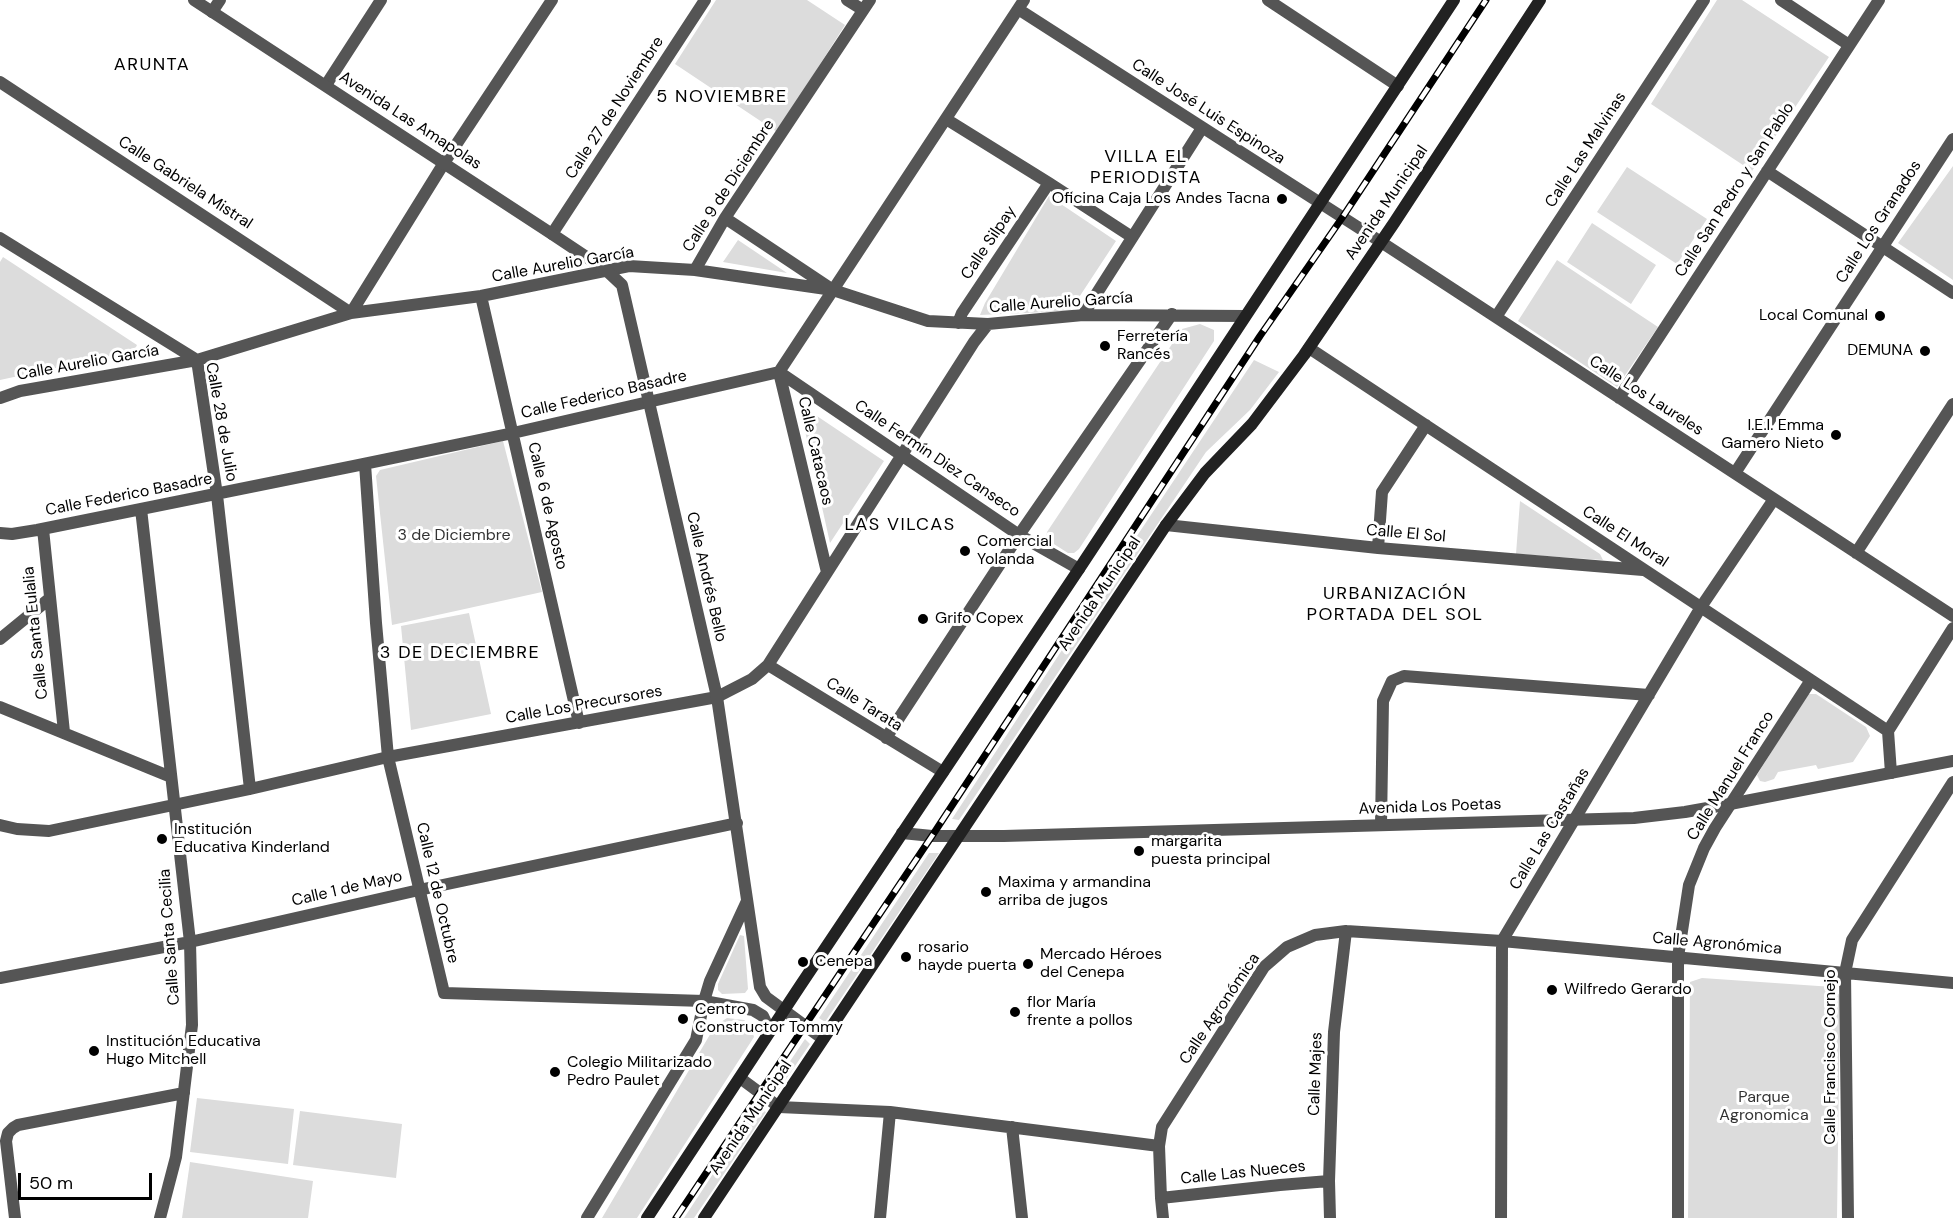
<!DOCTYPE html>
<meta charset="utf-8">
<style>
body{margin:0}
#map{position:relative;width:1953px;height:1218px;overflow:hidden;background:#fff;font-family:"DM Sans",sans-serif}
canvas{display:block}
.scale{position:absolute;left:18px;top:1173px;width:134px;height:27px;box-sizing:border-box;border:3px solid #000;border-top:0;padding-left:8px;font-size:18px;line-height:21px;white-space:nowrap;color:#000;-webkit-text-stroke:4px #fff;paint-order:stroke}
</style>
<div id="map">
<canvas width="1953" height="1218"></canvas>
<div class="scale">50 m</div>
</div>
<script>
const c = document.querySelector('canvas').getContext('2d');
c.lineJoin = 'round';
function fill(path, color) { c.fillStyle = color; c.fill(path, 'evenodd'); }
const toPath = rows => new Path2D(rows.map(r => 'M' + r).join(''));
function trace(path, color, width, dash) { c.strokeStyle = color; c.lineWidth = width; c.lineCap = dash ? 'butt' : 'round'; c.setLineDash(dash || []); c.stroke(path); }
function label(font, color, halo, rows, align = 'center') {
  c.font = font + ' "DM Sans",sans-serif'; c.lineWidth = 6; c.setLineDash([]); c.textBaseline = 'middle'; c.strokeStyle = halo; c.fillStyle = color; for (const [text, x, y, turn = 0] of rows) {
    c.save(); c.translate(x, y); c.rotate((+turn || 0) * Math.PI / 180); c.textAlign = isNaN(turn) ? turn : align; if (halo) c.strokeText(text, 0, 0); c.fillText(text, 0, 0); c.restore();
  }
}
fill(toPath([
 [716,0,807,0,845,25,777,132,675,64],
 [1717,0,1742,0,1829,57,1752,171,1651,104],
 [1953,166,1953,280,1898,243],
 [1627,167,1707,219,1677,264,1597,212],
 [1049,196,1116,241,1070,311,980,315,985,303],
 [1592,223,1656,265,1631,304,1567,262],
 [738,240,787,273,723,262],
 [3,257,137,345,134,351,0,380,0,262],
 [1557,260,1658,327,1617,387,1518,321],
 [1200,324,1214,330,1214,341,1079,549,1074,553,1068,553,1046,539,1047,532,1182,329],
 [1254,360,1279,372,1250,410,1206,452,959,820,952,819,1103,587],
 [799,404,884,461,830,543],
 [503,441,542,592,392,625,376,476,380,470],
 [1520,501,1600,554,1603,560,1516,554],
 [469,613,491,714,411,730,401,626],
 [1807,694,1816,694,1866,727,1870,736,1853,762,1818,769,1816,765,1778,772,1774,779,1765,782,1760,781,1757,775],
 [929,853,939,853,825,1022,819,1018],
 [740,935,744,936,748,989,745,993,722,994,718,990,718,984],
 [1702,978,1833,987,1840,996,1837,1218,1688,1218,1690,982],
 [727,1018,744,1020,751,1025,754,1037,637,1218,602,1218,715,1026],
 [805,1039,810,1044,778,1091,772,1088],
 [197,1098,294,1109,288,1164,190,1152],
 [757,1107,766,1112,694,1218,684,1218],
 [300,1111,402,1124,396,1178,293,1165],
 [190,1162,313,1181,308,1218,182,1218]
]), '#dcdcdc');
trace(toPath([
 [847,0,863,10],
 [1268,0,1398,86],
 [1781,0,1849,45],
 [1018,9,1381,242,1953,616],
 [212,12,220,0],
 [0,82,351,313],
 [326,85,381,0],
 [946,119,1049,183,1132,237],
 [1767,171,1953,293],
 [725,218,830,288],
 [552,234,705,0],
 [0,238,197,360,217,495,250,789],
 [695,270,725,218,870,0],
 [481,296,579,723],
 [351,313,444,163],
 [1083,315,1202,128],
 [1496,317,1704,0],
 [958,323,962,313,1049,183],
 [1309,348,1888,731],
 [779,372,1019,535,1079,569],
 [779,372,827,572],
 [0,398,20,391,197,360,351,313,481,296,629,266,695,270,833,290,928,321,988,324,1083,315,1245,316],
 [1619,398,1879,0],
 [365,464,376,623,388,757,444,993,704,1001,696,1040,587,1218],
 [1735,473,1953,139],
 [141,509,190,942,192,1025,176,1157,160,1218],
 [1166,525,1378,548,1643,570],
 [43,529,64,732],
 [0,533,12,534,37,530,354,466,513,433,779,372,1024,0],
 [1378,548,1382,492,1426,425],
 [1856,553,1953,404],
 [0,639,49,599],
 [768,665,943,772],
 [0,707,171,777],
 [1888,731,1953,628],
 [1888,731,1891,773],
 [886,738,1019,535,1172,314],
 [0,825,17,829,49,831,250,789,388,757,717,697,752,679,768,665,974,342,988,324],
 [1381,825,1383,701,1392,681,1404,676,1649,695],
 [0,978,190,942,419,890,737,823],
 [740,1078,779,1107,890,1112,1159,1146],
 [1012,1127,1022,1218],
 [1161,1198,1280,1185,1329,1181],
 [15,1218,6,1141,8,1133,13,1128,18,1125,184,1093],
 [880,1218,890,1112],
 [1163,1218,1161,1198,1159,1146,1162,1127,1264,967,1287,947,1315,935,1346,931,1502,941,1953,983],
 [1330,1218,1329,1181,1334,1032,1346,931],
 [1501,1218,1502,941,1701,607,1774,499],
 [1678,1218,1678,957,1689,885,1704,848,1715,828,1811,680],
 [1848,1218,1845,973,1852,940,1953,782]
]), '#555', 12);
trace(toPath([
 [194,0,552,234,606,270,622,285,717,697,760,987,766,997,823,1039],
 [444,163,552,0],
 [902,833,932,836,1004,836,1634,818,1685,812,1730,804,1953,761],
 [747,901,710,981,704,1001,753,1010,763,1016,770,1031]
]), '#555', 12);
trace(toPath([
 [647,1218,800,986,1079,569,1454,0],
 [704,1218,1166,525,1205,473,1252,424,1304,355,1394,223,1540,0]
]), '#222', 12);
const rail = toPath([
 [676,1218,932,836,1260,336,1342,218,1486,0]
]);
trace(rail, '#000', 7);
trace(rail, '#fff', 4.5, [14]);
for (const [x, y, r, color] of [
 [1282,199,6,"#000"],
 [1880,316,6,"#000"],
 [1105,346,6,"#000"],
 [1925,351,6,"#000"],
 [1836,435,6,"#000"],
 [965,551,6,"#000"],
 [923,619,6,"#000"],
 [162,839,6,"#000"],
 [1139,851,6,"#000"],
 [986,892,6,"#000"],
 [906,957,6,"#000"],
 [803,962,6,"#000"],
 [1028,964,6,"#000"],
 [1552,990,6,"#000"],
 [1015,1012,6,"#000"],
 [683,1019,6,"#000"],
 [94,1051,6,"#000"],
 [555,1072,6,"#000"]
]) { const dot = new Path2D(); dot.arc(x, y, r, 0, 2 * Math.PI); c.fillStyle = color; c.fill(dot); trace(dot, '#fff', 2); }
label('16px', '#000', '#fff', [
 ["Calle 27 de Noviembre",615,108,-57],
 ["Calle José Luis Espinoza",1208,112,33],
 ["Avenida Las Amapolas",410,121,33],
 ["Calle Las Malvinas",1586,150,-57],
 ["Calle Gabriela Mistral",185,183,33],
 ["Calle 9 de Diciembre",729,186,-57],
 ["Calle San Pedro y San Pablo",1735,190,-57],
 ["Avenida Municipal",1387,203,-56],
 ["Calle Los Granados",1879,222,-57],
 ["Calle Silpay",989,243,-56],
 ["Calle Aurelio García",563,265,-10],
 ["Calle Aurelio García",1061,303,-4],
 ["Calle Aurelio García",88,363,-10],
 ["Calle Federico Basadre",604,395,-13],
 ["Calle Los Laureles",1646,396,33],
 ["Calle 28 de Julio",221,422,80],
 ["Calle Catacaos",815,451,77],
 ["Calle Fermín Diez Canseco",937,459,34],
 ["Calle Federico Basadre",129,495,-11],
 ["Calle 6 de Agosto",547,506,77],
 ["Calle El Sol",1406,534,5],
 ["Calle El Moral",1625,537,33],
 ["Calle Andrés Bello",706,577,77],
 ["Avenida Municipal",1100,594,-56],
 ["Calle Santa Eulalia",36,633,-96],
 ["Calle Los Precursores",584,705,-10],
 ["Calle Tarata",864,705,32],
 ["Calle Manuel Franco",1731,776,-58],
 ["Avenida Los Poetas",1430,807,-2],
 ["Calle Las Castañas",1550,829,-59],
 ["Calle 1 de Mayo",347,889,-13],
 ["Calle 12 de Octubre",437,893,77],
 ["Calle Santa Cecilia",170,937,-94],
 ["Calle Agronómica",1717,944,5],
 ["Calle Agronómica",1220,1009,-56],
 ["Calle Francisco Cornejo",1831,1057,-90],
 ["Calle Majes",1316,1074,-88],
 ["Avenida Municipal",751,1118,-56],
 ["Calle Las Nueces",1243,1173,-6]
]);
label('16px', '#000', '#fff', [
 ["Oficina Caja Los Andes Tacna",1270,199,"right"],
 ["Local Comunal",1868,316,"right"],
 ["Ferretería",1117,337],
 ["Rancés",1117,355],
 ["DEMUNA",1913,351,"right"],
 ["I.E.I. Emma",1824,426,"right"],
 ["Gamero Nieto",1824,444,"right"],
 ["Comercial",977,542],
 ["Yolanda",977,560],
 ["Grifo Copex",935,619],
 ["Institución",174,830],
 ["Educativa Kinderland",174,848],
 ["margarita",1151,842],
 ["puesta principal",1151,860],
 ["Maxima y armandina",998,883],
 ["arriba de jugos",998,901],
 ["rosario",918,948],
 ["hayde puerta",918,966],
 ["Mercado Héroes",1040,955],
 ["del Cenepa",1040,973],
 ["Cenepa",815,962],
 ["Wilfredo Gerardo",1564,990],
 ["flor María",1027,1003],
 ["frente a pollos",1027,1021],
 ["Centro",695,1010],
 ["Constructor Tommy",695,1028],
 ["Institución Educativa",106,1042],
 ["Hugo Mitchell",106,1060],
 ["Colegio Militarizado",567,1063],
 ["Pedro Paulet",567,1081]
], 'left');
label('16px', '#333', '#fff', [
 ["3 de Diciembre",454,536],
 ["Parque",1764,1098],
 ["Agronomica",1764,1116]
]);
c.letterSpacing = '1.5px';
label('18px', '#000', '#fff', [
 ["ARUNTA",152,65],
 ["5 NOVIEMBRE",722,97],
 ["VILLA EL",1146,157],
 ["PERIODISTA",1146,178],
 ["LAS VILCAS",900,525],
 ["URBANIZACIÓN",1395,594],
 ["PORTADA DEL SOL",1395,615],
 ["3 DE DECIEMBRE",460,653]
]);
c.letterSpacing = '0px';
</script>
